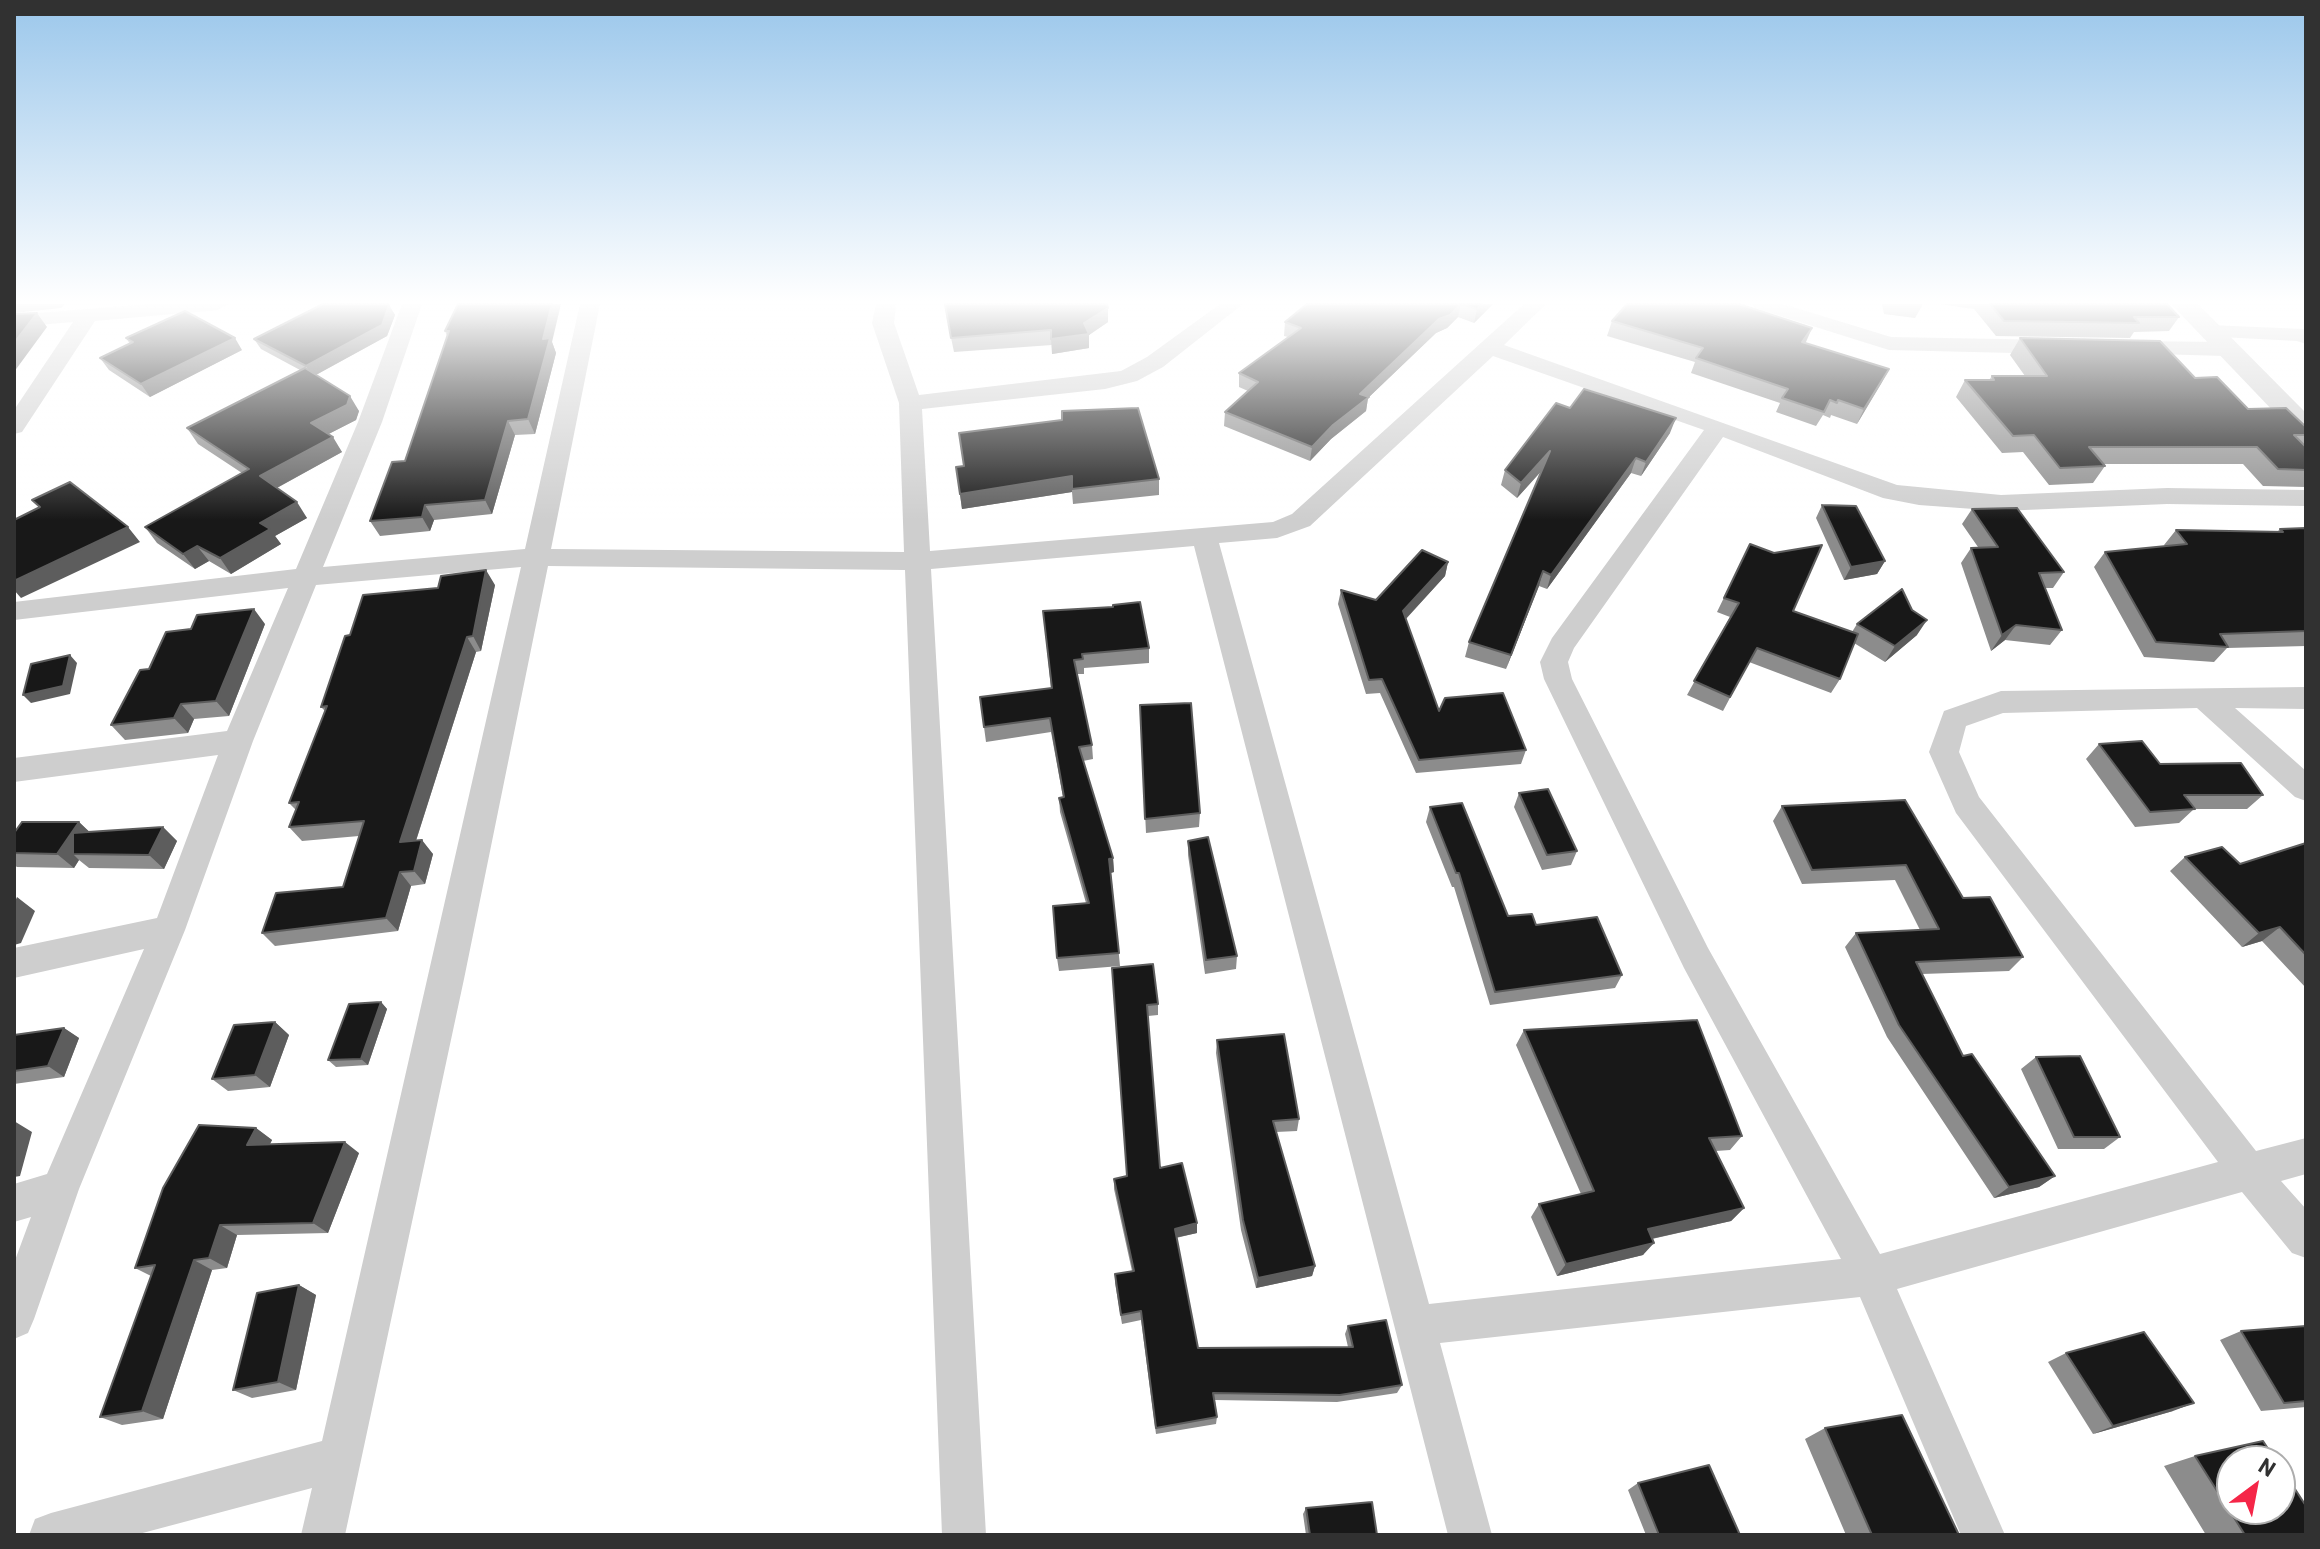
<!DOCTYPE html>
<style>
body{margin:0}
#map{position:relative;width:2320px;height:1549px;overflow:hidden;background:#fff;font-family:Barlow,sans-serif}
canvas{display:block}
.frame{position:absolute;inset:0;border:16px solid #313131;pointer-events:none}
.north{position:absolute;left:2216px;top:1445px;width:80px;height:80px;box-sizing:border-box;background:#fff;border:2px solid #adadad;border-radius:50%;rotate:32deg;font-size:22px;font-weight:700;line-height:32px;text-align:center;color:#313131}
.north::after{content:'';display:block;margin:auto;width:28px;height:36px;background:#f52648;clip-path:polygon(50% 0,100% 100%,50% 72%,0 100%)}
</style>
<div id="map">
<canvas width="2320" height="1549"></canvas>
<div class="frame"></div>
<div class="north">N</div>
</div>
<script>
const c = document.querySelector('canvas').getContext('2d');
c.lineJoin = 'round';
const toPath = rows => new Path2D(rows.map(r => 'M' + r).join(''));
function fill(path, color) { c.fillStyle = color; c.fill(path, 'evenodd'); }
function trace(path, color, width, dash) { c.strokeStyle = color; c.lineWidth = width; c.lineCap = dash ? 'butt' : 'round'; c.setLineDash(dash || []); c.stroke(path); }
fill(toPath([
 [147,304,228,304,218,310,95,321,22,432,14,434,14,410,73,322,14,327,14,315,147,304],
 [402,304,422,304,382,422,323,567,525,549,580,304,600,304,551,549,904,552,899,403,872,323,876,304,896,304,894,323,919,395,1121,371,1147,357,1220,304,1243,304,1163,367,1137,381,1105,389,922,409,930,551,1273,522,1292,514,1524,304,1546,304,1504,345,1897,485,2001,495,2167,488,2306,490,2306,506,2167,504,2001,511,1919,505,1883,498,1723,437,1574,648,1568,662,1572,679,1708,948,1880,1254,2218,1162,1956,813,1929,752,1944,711,2001,691,2306,687,2306,709,2235,708,2306,771,2306,801,2295,797,2197,708,2003,713,1966,726,1959,752,1979,797,2256,1151,2306,1138,2306,1174,2281,1181,2306,1209,2306,1258,2292,1253,2242,1192,1897,1289,2005,1535,1961,1535,1860,1297,1440,1343,1492,1535,1448,1535,1194,546,931,569,986,1535,942,1535,905,570,548,566,464,979,345,1535,301,1535,312,1488,135,1535,29,1535,35,1519,51,1513,322,1441,521,567,316,585,253,741,185,930,79,1189,34,1319,28,1333,14,1339,14,1263,31,1217,14,1222,14,1184,47,1174,144,949,14,978,14,948,157,918,218,755,14,782,14,758,227,731,288,588,14,620,14,602,296,569,358,422,402,304],
 [1493,356,1704,430,1552,638,1540,662,1544,679,1684,968,1841,1259,1429,1304,1219,543,1277,538,1310,526,1493,356],
 [1752,304,1783,304,1891,337,2056,340,2067,347,2056,354,1889,350,1755,308,1752,304],
 [2210,325,2303,329,2306,329,2306,344,2297,341,2202,336,2199,331,2210,325],
 [2128,341,2226,342,2237,349,2226,356,2120,353,2117,348,2120,343,2128,341]
]), '#cecece');
fill(toPath([
 [2171,304,2198,304,2306,413,2306,437,2296,435,2171,304]
]), '#cecece');
fill(toPath([
 [14,304,65,304,61,308,14,313],
 [944,304,1107,304,1108,322,1089,335,1089,348,1052,354,1052,345,954,352],
 [1307,304,1493,304,1474,323,1458,317,1447,328,1436,333,1368,398,1366,411,1331,439,1310,461,1224,426,1225,412,1248,391,1239,387,1239,373,1288,337,1284,336,1285,322],
 [1882,304,1923,304,1915,318,1884,314],
 [1939,304,2167,304,2179,317,2169,331,2134,332,2130,338,1996,336,1974,309],
 [389,305,395,315,387,336,316,375,359,411,356,420,328,434,342,452,277,488,307,518,275,536,281,544,231,574,209,561,195,569,157,543,145,527,242,473,198,444,187,428,300,370,261,349,254,339],
 [1612,321,1805,343,1889,369,1857,424,1831,415,1830,418,1823,415,1816,426,1776,412,1780,403,1691,373,1695,362,1607,336],
 [445,331,552,342,556,353,535,434,515,435,492,514,434,520,430,531,380,536,370,521,405,461,447,336],
 [126,338,242,350,150,397,109,370,100,358,130,344],
 [2020,338,2195,378,2248,409,2306,427,2306,444,2305,446,2306,447,2306,487,2263,486,2243,464,2103,464,2105,466,2093,483,2049,485,2023,452,2002,453,1956,397,1965,380,1989,380,1992,376,2025,376,2010,355],
 [1570,408,1670,433,1641,476,1631,473,1547,589,1539,586,1506,669,1465,657,1469,642,1542,470,1517,498,1501,485,1505,470],
 [956,467,1159,479,1159,495,1073,504,1072,492,962,509],
 [1822,505,1885,561,1877,574,1844,580,1816,518],
 [1972,509,2064,572,2053,588,2045,588,2062,630,2050,645,2005,640,1991,651,1961,563,1971,548,1978,547,1962,524],
 [2306,528,2306,646,2227,648,2214,662,2144,657,2094,567,2105,552,2165,546,2164,545,2176,530,2277,532,2280,529],
 [1750,544,1793,611,1852,632,1857,624,1917,635,1885,662,1854,643,1840,679,1831,693,1749,662,1723,711,1687,695,1730,617,1717,612],
 [1448,562,1445,576,1406,619,1439,711,1526,750,1521,764,1416,773,1380,693,1366,694,1338,604,1341,590,1376,600],
 [495,585,481,651,476,652,416,841,433,854,425,884,411,886,398,931,275,946,262,933,343,887,359,836,302,841,289,827,296,810,289,803,325,711,321,707,350,635,438,588],
 [1043,611,1149,648,1149,663,1084,668,1084,674,1077,674,1092,745,1093,759,1083,761,1113,858,1114,872,1111,873,1120,966,1059,971,1057,958,1086,903,1060,812,1059,798,1063,797,1051,732,986,742,984,727,1051,688],
 [265,624,229,716,194,719,188,733,125,740,111,725,149,669],
 [1140,705,1200,813,1199,827,1146,833],
 [2099,744,2160,764,2263,795,2247,809,2194,809,2179,823,2135,827,2086,759],
 [1519,793,1577,851,1571,865,1542,870,1514,807],
 [1905,800,1963,898,2023,957,2009,971,1922,974,1963,1056,2055,1176,2039,1187,1994,1198,1887,1037,1845,947,1856,933,1920,930,1895,880,1802,884,1773,821,1782,806],
 [1430,807,1508,916,1536,925,1622,975,1615,988,1490,1005,1454,887,1452,887,1426,822],
 [79,822,89,832,163,827,177,841,164,869,89,868,79,860,74,868,17,867,14,865,14,833],
 [1188,841,1237,956,1236,969,1205,974,1188,855],
 [2306,843,2306,988,2262,941,2242,947,2170,871,2185,857,2240,864],
 [1112,968,1158,1004,1158,1015,1148,1016,1160,1168,1197,1233,1176,1238,1198,1348,1348,1347,1345,1334,1348,1326,1402,1385,1397,1393,1337,1402,1215,1400,1217,1417,1216,1424,1156,1434,1141,1320,1122,1324,1115,1283,1115,1274,1132,1271,1114,1189,1114,1179,1127,1176],
 [381,1002,387,1009,368,1065,336,1067,328,1060],
 [275,1022,289,1035,270,1087,228,1091,212,1079],
 [64,1028,79,1038,64,1077,14,1084,14,1035],
 [1524,1030,1742,1136,1730,1150,1716,1151,1744,1208,1731,1221,1652,1239,1643,1255,1557,1276,1531,1217,1539,1204,1581,1194,1516,1045],
 [1217,1040,1299,1119,1297,1131,1276,1132,1315,1266,1312,1276,1256,1288,1241,1230,1216,1053],
 [2036,1057,2120,1137,2104,1149,2058,1149,2021,1069],
 [256,1128,272,1140,270,1144,359,1153,328,1233,237,1235,227,1268,212,1270,163,1419,122,1425,100,1417,151,1276,135,1268],
 [299,1285,316,1295,296,1390,252,1398,233,1390],
 [2306,1326,2306,1407,2261,1411,2220,1340,2241,1331],
 [2066,1353,2173,1411,2093,1434,2048,1362],
 [1825,1428,1959,1535,1846,1535,1805,1439],
 [2195,1456,2306,1535,2206,1535,2164,1466],
 [1638,1483,1740,1535,1646,1535,1628,1490],
 [1306,1508,1377,1535,1306,1535,1303,1514]
]), '#8c8c8c');
fill(toPath([
 [552,304,561,304,552,342,556,353,535,434,528,419,543,339],
 [1461,304,1458,317,1447,328,1436,333,1368,398,1366,411,1331,439,1310,461,1312,447,1360,394,1439,319],
 [1482,304,1493,304,1474,323,1477,309],
 [389,305,395,315,387,336,312,377,306,366],
 [1108,308,1108,322,1089,335,1089,348,1052,354,1051,339,1084,323],
 [37,313,47,327,14,372,14,343],
 [1812,328,1806,342,1795,356,1802,342],
 [235,338,242,350,150,397,141,384],
 [1889,369,1881,384,1857,424,1864,409],
 [350,396,359,411,356,420,321,438,311,423],
 [1676,418,1670,433,1641,476,1646,462],
 [508,421,515,435,492,514,485,500],
 [333,437,342,452,271,491,260,476],
 [1550,451,1546,466,1517,498,1521,483],
 [1636,458,1631,473,1547,589,1551,575],
 [1072,476,1072,492,962,509,960,494],
 [297,502,307,518,275,536,281,544,231,574,220,558,260,523],
 [425,505,434,520,430,531,422,517],
 [128,527,140,542,21,598,14,590,14,581],
 [197,546,209,561,195,569,183,554],
 [1885,561,1877,574,1844,580,1851,567],
 [1448,562,1445,576,1400,625,1403,611],
 [486,570,495,585,481,651,473,636],
 [1543,571,1539,586,1506,669,1511,655],
 [254,609,265,624,229,716,216,701],
 [1927,620,1917,635,1885,662,1895,646],
 [2016,625,2005,640,1991,651,2002,635],
 [467,637,476,652,411,856,400,842],
 [70,655,77,663,70,694,31,703,23,695],
 [181,704,194,719,188,733,174,718],
 [79,822,95,837,73,854,79,860,74,868,57,854],
 [163,827,177,841,164,869,149,855],
 [422,840,433,854,425,884,414,871],
 [1113,858,1114,872,1110,873,1109,859],
 [400,872,411,886,398,931,386,918],
 [17,897,35,911,21,943,14,945,14,904],
 [2280,927,2262,941,2242,947,2259,933],
 [381,1002,387,1009,368,1065,361,1059],
 [275,1022,289,1035,270,1087,255,1075],
 [64,1028,79,1038,64,1077,48,1066],
 [14,1121,32,1132,20,1176,14,1177],
 [256,1128,272,1140,263,1157,247,1145],
 [345,1142,359,1153,328,1233,313,1223],
 [2055,1176,2039,1187,1994,1198,2009,1187],
 [1744,1208,1731,1221,1637,1242,1648,1229],
 [1197,1223,1197,1233,1174,1238,1175,1229],
 [220,1225,237,1235,227,1268,209,1258],
 [1654,1243,1643,1255,1557,1276,1566,1264],
 [194,1260,212,1270,163,1419,142,1411],
 [1315,1266,1312,1276,1256,1288,1258,1278],
 [299,1285,316,1295,296,1390,278,1382],
 [2194,1403,2173,1411,2093,1434,2113,1426]
]), '#5d5d5d');
const building = toPath([
 [323,304,387,304,389,305,382,325,306,366,254,339,323,304],
 [458,304,552,304,543,339,550,338,528,419,508,421,485,500,425,505,422,517,370,521,392,462,405,461,449,331,445,331,458,304],
 [945,304,1107,304,1108,308,1084,323,1089,334,1051,339,1051,330,951,338,945,304],
 [1307,304,1461,304,1450,315,1439,319,1360,394,1369,397,1333,425,1312,447,1225,412,1258,382,1239,373,1301,328,1285,322,1307,304],
 [1461,304,1482,304,1477,309,1461,304],
 [1627,304,1739,304,1812,328,1802,342,1889,369,1864,409,1838,400,1837,403,1830,400,1824,412,1782,398,1788,389,1696,358,1703,348,1612,321,1627,304],
 [1990,304,2167,304,2179,317,2134,317,2139,323,2004,321,1990,304],
 [185,311,235,338,141,384,100,358,133,342,126,338,185,311],
 [37,313,14,343,14,314,37,313],
 [2020,338,2160,341,2195,378,2217,377,2248,409,2286,408,2306,427,2306,435,2294,435,2306,447,2306,470,2278,469,2257,447,2089,447,2105,466,2060,468,2034,435,2013,436,1965,380,1994,380,1992,376,2047,376,2020,338],
 [305,368,350,396,347,405,311,423,333,437,260,476,297,502,260,523,270,529,220,558,197,546,183,554,145,527,249,469,187,428,305,368],
 [1584,389,1676,418,1646,462,1636,458,1551,575,1543,571,1511,655,1469,642,1550,451,1521,483,1505,470,1556,403,1570,408,1584,389],
 [1138,408,1159,479,1072,489,1072,476,960,494,956,467,964,466,959,433,1062,420,1062,411,1138,408],
 [70,482,128,527,14,581,14,520,40,507,32,500,70,482],
 [1822,505,1856,506,1885,561,1851,567,1822,505],
 [2017,508,2064,572,2039,573,2062,630,2016,625,2002,635,1971,548,1998,547,1972,509,2017,508],
 [2306,528,2306,631,2220,634,2228,647,2156,642,2105,552,2187,544,2176,530,2283,532,2280,529,2306,528],
 [1750,544,1774,553,1822,545,1793,611,1858,634,1840,679,1757,648,1730,697,1694,681,1739,603,1724,598,1750,544],
 [1422,550,1448,562,1403,611,1439,711,1445,698,1503,693,1526,750,1419,760,1382,679,1369,680,1341,590,1376,600,1422,550],
 [486,570,473,636,467,637,400,842,422,840,414,871,400,872,386,918,262,933,276,893,343,887,364,821,289,827,299,802,289,803,327,706,321,707,345,636,350,635,363,595,438,588,441,576,486,570],
 [1902,589,1912,610,1927,620,1895,646,1857,624,1902,589],
 [1140,602,1149,648,1082,654,1083,659,1074,660,1092,745,1079,747,1113,858,1109,859,1119,953,1057,958,1053,906,1089,903,1059,798,1064,797,1050,718,984,727,980,697,1052,688,1043,611,1113,607,1113,605,1140,602],
 [254,609,216,701,181,704,174,718,111,725,140,670,149,669,166,632,191,629,197,615,254,609],
 [70,655,63,686,23,695,31,664,70,655],
 [1191,703,1200,813,1145,819,1140,705,1191,703],
 [2142,741,2160,764,2241,763,2263,795,2184,795,2195,809,2150,812,2099,744,2142,741],
 [1548,789,1577,851,1547,855,1519,793,1548,789],
 [1905,800,1963,898,1990,897,2023,957,1916,962,1963,1056,1972,1054,2055,1176,2009,1187,1899,1025,1856,933,1939,929,1906,865,1812,870,1782,806,1905,800],
 [1462,803,1508,916,1532,914,1536,925,1597,917,1622,975,1495,992,1459,873,1456,873,1430,807,1462,803],
 [22,822,79,822,57,854,14,853,14,833,22,822],
 [163,827,149,855,73,854,73,833,163,827],
 [1208,837,1237,956,1206,960,1188,841,1208,837],
 [2306,843,2306,955,2280,927,2259,933,2185,857,2222,847,2240,864,2306,843],
 [1153,964,1158,1004,1147,1005,1160,1168,1182,1163,1197,1223,1175,1229,1198,1348,1353,1347,1348,1326,1386,1320,1402,1385,1340,1395,1213,1393,1217,1417,1156,1428,1141,1311,1121,1315,1115,1274,1134,1271,1114,1179,1127,1176,1112,968,1153,964],
 [381,1002,361,1059,328,1060,349,1004,381,1002],
 [1697,1020,1742,1136,1709,1138,1744,1208,1648,1229,1654,1243,1566,1264,1539,1204,1594,1191,1524,1030,1697,1020],
 [275,1022,255,1075,212,1079,234,1025,275,1022],
 [64,1028,48,1066,14,1071,14,1035,64,1028],
 [1284,1034,1299,1119,1273,1121,1315,1266,1258,1278,1243,1220,1217,1040,1284,1034],
 [2080,1056,2120,1137,2074,1137,2036,1057,2080,1056],
 [199,1125,256,1128,247,1145,345,1142,313,1223,220,1225,209,1258,194,1260,142,1411,100,1417,155,1265,135,1268,163,1188,199,1125],
 [299,1285,278,1382,233,1390,257,1293,299,1285],
 [2306,1326,2306,1401,2284,1403,2241,1331,2306,1326],
 [2144,1332,2194,1403,2113,1426,2066,1353,2144,1332],
 [1902,1415,1959,1535,1872,1535,1825,1428,1902,1415],
 [2263,1441,2276,1461,2232,1461,2232,1509,2280,1509,2280,1466,2306,1506,2306,1535,2245,1535,2195,1456,2263,1441],
 [1709,1465,1740,1535,1659,1535,1638,1483,1709,1465],
 [1372,1502,1377,1535,1310,1535,1306,1508,1372,1502]
]);
fill(building, '#181818');
trace(building, '#5d5d5d', 2);
const sky = c.createLinearGradient(0, 0, 0, 520);
sky.addColorStop(0, '#9bc7eb');
sky.addColorStop(0.58, '#fff');
sky.addColorStop(1, '#ffffff00');
c.fillStyle = sky;
c.fillRect(0, 0, 2320, 520);
</script>
